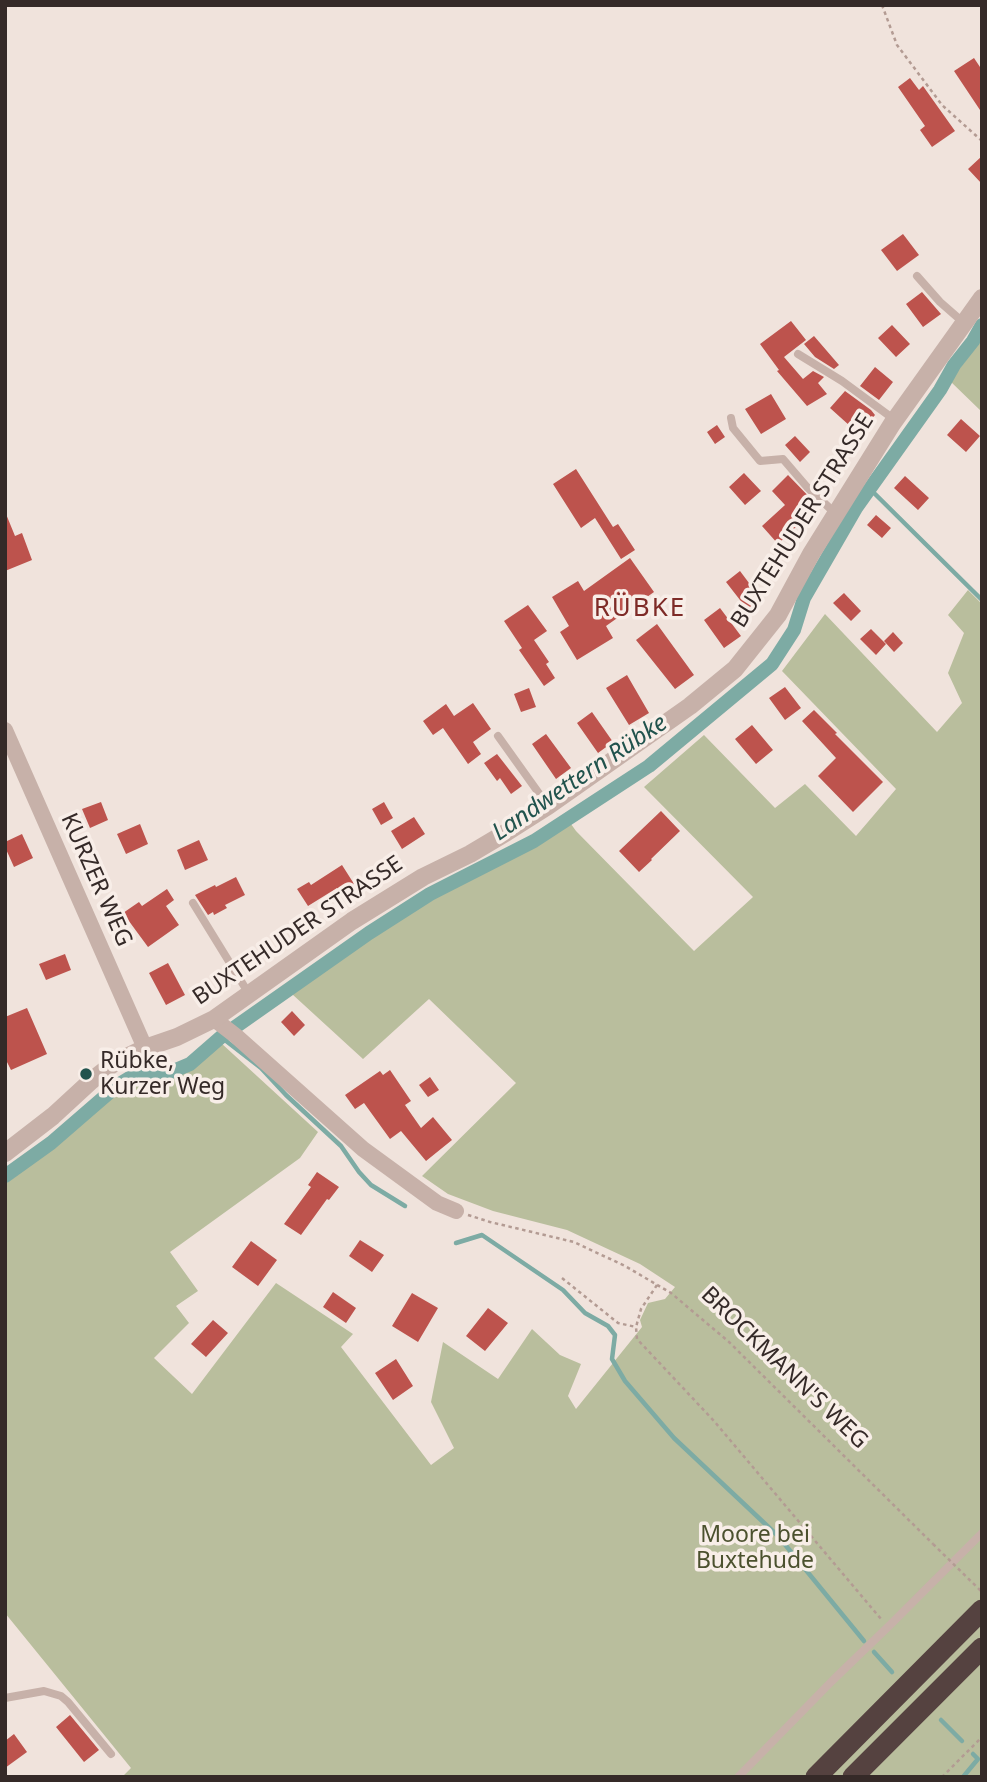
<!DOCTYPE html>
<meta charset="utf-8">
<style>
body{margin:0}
#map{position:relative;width:987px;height:1782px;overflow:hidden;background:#f0e3dc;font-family:"Noto Sans",sans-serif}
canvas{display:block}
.frame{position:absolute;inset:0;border:7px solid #352a28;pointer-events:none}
</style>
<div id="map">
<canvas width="987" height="1782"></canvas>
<div class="frame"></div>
</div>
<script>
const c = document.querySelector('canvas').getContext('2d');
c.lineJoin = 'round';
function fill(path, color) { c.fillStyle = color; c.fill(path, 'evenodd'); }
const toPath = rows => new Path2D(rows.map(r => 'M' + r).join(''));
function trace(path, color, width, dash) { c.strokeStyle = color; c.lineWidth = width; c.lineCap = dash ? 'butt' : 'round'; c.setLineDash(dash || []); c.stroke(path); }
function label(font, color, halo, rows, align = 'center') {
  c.font = font + ' "Noto Sans",sans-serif'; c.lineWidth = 7; c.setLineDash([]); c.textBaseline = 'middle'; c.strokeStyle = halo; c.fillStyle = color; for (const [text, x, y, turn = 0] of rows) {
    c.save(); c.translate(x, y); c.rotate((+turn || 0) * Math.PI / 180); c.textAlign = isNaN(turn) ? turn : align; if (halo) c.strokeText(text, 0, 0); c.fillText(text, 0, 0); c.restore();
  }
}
fill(toPath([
 [982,339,982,412,950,381],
 [968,590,982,604,982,1777,122,1777,131,1768,5,1613,5,1184,50,1151,120,1087,136,1077,169,1077,190,1069,221,1043,318,1132,300,1158,170,1252,198,1291,176,1306,189,1323,154,1358,192,1394,276,1283,353,1334,341,1347,431,1465,454,1448,431,1402,443,1342,498,1379,532,1329,560,1355,581,1364,568,1396,576,1409,642,1327,640,1320,648,1303,665,1299,675,1287,640,1264,567,1230,493,1211,448,1194,422,1176,516,1083,429,999,363,1059,292,994,372,938,450,889,571,824,576,831,694,951,753,897,644,787,704,735,775,808,805,784,856,836,896,789,782,671,825,614,937,732,962,703,948,673,964,633,948,615]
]), '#b9be9d');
trace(toPath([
 [870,489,982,600],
 [221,1037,261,1068,286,1095,341,1146,359,1172,371,1185,405,1206],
 [456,1243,482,1235,563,1290,585,1313,608,1326,615,1335,612,1359,625,1381,674,1438,778,1536,864,1641],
 [874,1652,892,1672],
 [941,1720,962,1741],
 [963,1777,978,1759,973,1754]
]), '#7daba4', 4.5);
trace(toPath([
 [5,1176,51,1143,118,1085,136,1074,171,1072,190,1064,221,1037,369,933,430,894,534,841,649,766,772,664,794,630,804,598,856,508,940,390,954,365,973,341,982,325]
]), '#7daba4', 14);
fill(toPath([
 [974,58,982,70,982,113,954,71],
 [910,78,919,90,923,86,955,131,932,147,920,130,925,126,898,87],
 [982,156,982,184,968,169],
 [903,234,919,255,897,271,881,250],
 [922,292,941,314,923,327,906,304],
 [791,321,806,340,784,357,803,379,813,371,824,377,818,383,827,394,807,406,777,371,779,370,760,344],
 [892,325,910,344,896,357,878,338],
 [814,336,839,365,834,369,815,357,804,344],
 [875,367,893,382,879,400,860,386],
 [845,391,871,410,875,415,858,435,848,427,850,426,830,408],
 [771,394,786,419,761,434,745,409],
 [961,419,980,436,966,452,947,435],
 [717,425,725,437,715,444,707,432],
 [795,436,810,452,800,462,785,445],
 [576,469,613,527,618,524,635,550,621,559,595,518,581,528,553,484],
 [744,473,761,491,745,505,729,487],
 [788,475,818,506,778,544,762,526,785,505,772,491],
 [905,476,929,498,918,510,894,488],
 [6,514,15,536,22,533,32,560,5,571],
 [876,515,891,528,882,538,867,525],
 [630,558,654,592,606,626,613,638,577,660,560,632,569,626,552,597,578,581,584,591],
 [740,571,761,599,747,609,726,582],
 [844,593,861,611,851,621,833,603],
 [528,605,547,631,534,640,549,662,546,664,555,678,544,686,519,650,522,648,504,621],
 [720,608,741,636,724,648,704,620],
 [657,624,694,675,675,689,636,640],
 [871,629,886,644,876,655,860,639],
 [893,632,903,643,894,652,884,641],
 [627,675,649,713,629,725,606,688],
 [785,687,801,708,785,720,769,698],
 [529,688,536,707,521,712,514,694],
 [473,703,491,729,473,742,481,754,468,764,443,728,433,735,423,721,446,704,454,716],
 [814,710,837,733,835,734,883,782,853,812,818,776,836,758,802,721],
 [592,712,613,742,598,753,577,723],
 [752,725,773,750,756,764,735,739],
 [546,734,571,768,556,779,532,744],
 [497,754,522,786,511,794,500,778,497,781,484,763],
 [101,802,108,820,90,828,82,809],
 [384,802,393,818,381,825,372,809],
 [661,811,680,831,651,859,652,860,639,872,619,851],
 [414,817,425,834,402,849,391,831],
 [140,824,148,844,126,854,117,834],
 [22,834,33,858,14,867,5,847,5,842],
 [199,840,208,860,185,870,177,850],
 [342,865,356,887,342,895,337,888,308,906,297,889,309,882,311,885],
 [236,877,245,895,225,905,227,908,214,915,213,912,208,915,195,895,215,885,216,887],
 [167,889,174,900,166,906,179,925,148,947,123,913,139,902,142,906],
 [65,954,71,970,46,980,39,964],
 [168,963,185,995,166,1005,149,973],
 [27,1008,47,1054,11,1070,5,1058,5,1017],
 [292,1011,305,1025,294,1036,281,1022],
 [390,1070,411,1101,405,1105,421,1128,433,1117,452,1140,426,1161,401,1131,390,1139,364,1103,355,1109,345,1095,380,1071,383,1075],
 [430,1077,439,1090,428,1097,419,1085],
 [317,1172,339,1187,329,1200,327,1199,301,1235,284,1224,311,1187,308,1185],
 [360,1240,384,1255,372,1272,349,1256],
 [251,1241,277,1260,258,1286,232,1267],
 [333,1292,356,1308,346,1323,323,1307],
 [412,1293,438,1308,418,1342,392,1326],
 [488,1308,508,1323,485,1351,466,1336],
 [213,1320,228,1333,206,1357,191,1344],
 [396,1359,413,1386,393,1400,375,1373],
 [70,1715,99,1750,84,1762,56,1727],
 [14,1734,27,1752,5,1768,5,1741]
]), '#bd534d');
trace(toPath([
 [882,5,897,45,942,105,982,141],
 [468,1215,490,1222,574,1242,625,1266,671,1293,729,1342,933,1544],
 [562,1278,618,1323,636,1327],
 [657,1285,641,1309,636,1327,637,1339,714,1421,881,1619],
 [942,1777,982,1737]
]), '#b39b93', 2.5, [3.5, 3.5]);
trace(toPath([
 [917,276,940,302,964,323],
 [798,354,842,381,895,420],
 [731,418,733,428,760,461,783,459,807,487,836,514],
 [498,736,548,806],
 [193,903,249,994],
 [5,1698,44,1691,61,1696,68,1702,111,1754],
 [738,1777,832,1681,892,1623,982,1533]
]), '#c7b1a9', 8);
trace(toPath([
 [5,730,145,1048],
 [214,1019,236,1036,363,1149,437,1203,456,1211]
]), '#c7b1a9', 16);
trace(toPath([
 [5,1153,53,1116,91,1081,114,1063,145,1048,177,1037,214,1019,352,921,423,877,470,854,507,832,548,806,690,706,735,669,778,615,811,554,892,424,982,298]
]), '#c7b1a9', 18);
trace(toPath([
 [816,1777,982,1610],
 [853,1777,982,1648]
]), '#554240', 21);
trace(toPath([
 [933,1544,982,1592]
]), '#b39b93', 2.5, [3.5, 3.5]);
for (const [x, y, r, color] of [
 [86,1074,7,"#21534d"]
]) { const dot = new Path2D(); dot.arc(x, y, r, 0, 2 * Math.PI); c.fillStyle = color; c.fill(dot); trace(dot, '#f8eee8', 2.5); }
label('23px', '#352a28', '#f8eee8', [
 ["BUXTEHUDER STRASSE",803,521,-58],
 ["KURZER WEG",96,880,66],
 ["BUXTEHUDER STRASSE",298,931,-34],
 ["BROCKMANN'S WEG",784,1368,44]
]);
label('23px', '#352a28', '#f8eee8', [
 ["Rübke,",100,1061],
 ["Kurzer Weg",100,1087]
], 'left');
label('23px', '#4b512e', '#f8eee8', [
 ["Moore bei",755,1535],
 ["Buxtehude",755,1561]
]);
label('italic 24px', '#21534d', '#f8eee8', [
 ["Landwettern Rübke",580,778,-34]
]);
c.letterSpacing = '2px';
label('26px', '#7e2b27', '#f8eee8', [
 ["RÜBKE",640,609]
]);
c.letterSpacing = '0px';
</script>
